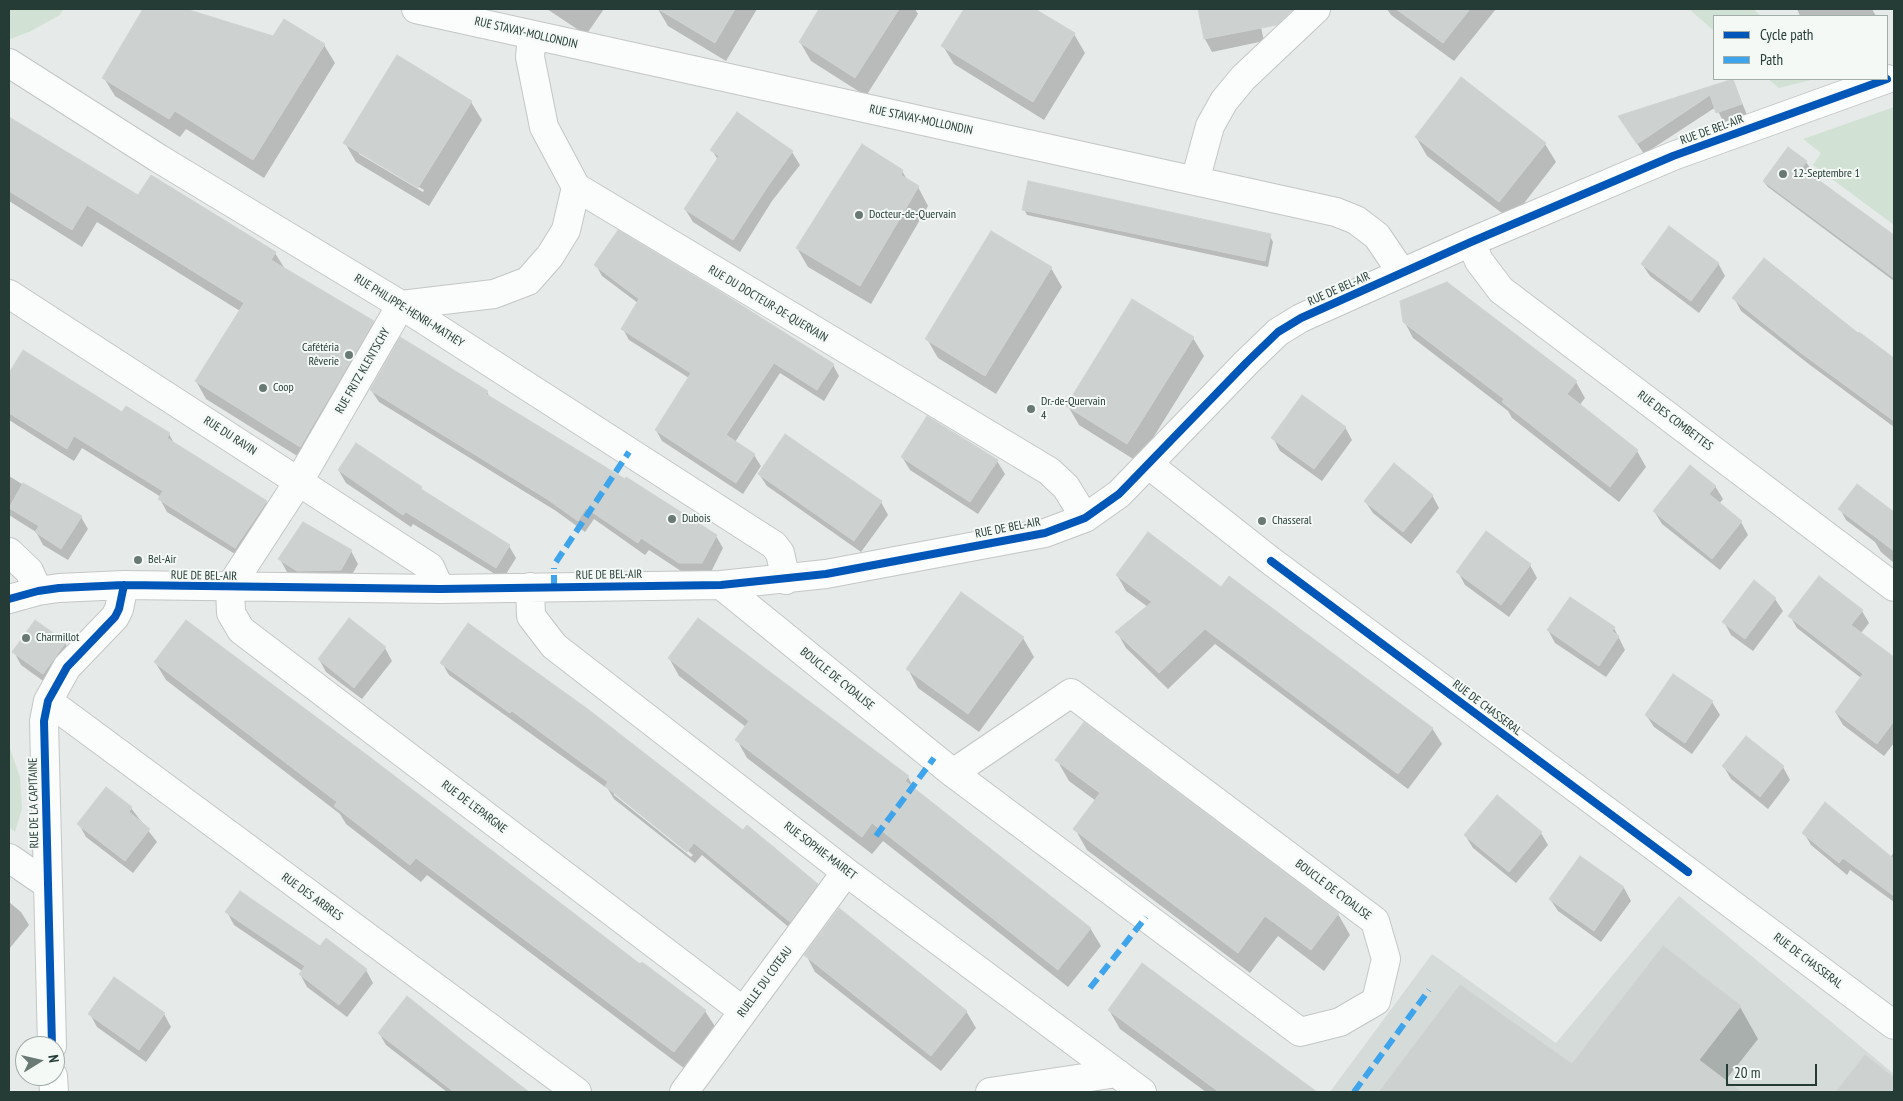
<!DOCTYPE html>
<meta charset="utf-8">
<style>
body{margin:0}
#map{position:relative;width:1903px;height:1101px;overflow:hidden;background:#e6eae8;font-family:"PT Sans Narrow",sans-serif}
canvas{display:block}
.frame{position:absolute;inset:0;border:10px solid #253c36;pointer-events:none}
.legend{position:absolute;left:1713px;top:15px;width:175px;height:65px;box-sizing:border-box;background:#f4f9f6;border:1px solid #a1ada9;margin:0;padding:6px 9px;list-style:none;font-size:15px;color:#253c36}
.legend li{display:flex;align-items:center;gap:10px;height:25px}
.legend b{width:25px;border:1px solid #a1ada9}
.north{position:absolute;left:15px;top:1036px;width:50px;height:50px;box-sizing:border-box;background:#f4f9f6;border:1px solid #a1ada9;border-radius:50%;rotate:81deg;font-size:14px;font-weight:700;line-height:20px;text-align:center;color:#253c36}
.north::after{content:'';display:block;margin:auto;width:18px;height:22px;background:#697974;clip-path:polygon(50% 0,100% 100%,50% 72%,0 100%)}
.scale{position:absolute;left:1726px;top:1064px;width:91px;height:22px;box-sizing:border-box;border:2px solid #253c36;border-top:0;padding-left:6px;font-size:15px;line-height:18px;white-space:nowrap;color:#253c36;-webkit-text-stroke:4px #f4f9f6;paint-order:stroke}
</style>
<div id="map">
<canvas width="1903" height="1101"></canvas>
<div class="frame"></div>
<ul class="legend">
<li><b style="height:6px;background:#0057b8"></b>Cycle path</li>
<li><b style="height:6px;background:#3ea4eb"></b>Path</li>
</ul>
<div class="north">N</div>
<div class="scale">20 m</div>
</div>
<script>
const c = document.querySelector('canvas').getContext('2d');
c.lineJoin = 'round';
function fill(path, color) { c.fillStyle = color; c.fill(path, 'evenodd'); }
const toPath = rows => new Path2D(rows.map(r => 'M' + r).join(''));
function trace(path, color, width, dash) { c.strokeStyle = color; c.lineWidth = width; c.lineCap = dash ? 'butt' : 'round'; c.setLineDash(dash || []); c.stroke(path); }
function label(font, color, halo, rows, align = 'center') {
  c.font = font + ' "PT Sans Narrow",sans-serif'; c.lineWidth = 4; c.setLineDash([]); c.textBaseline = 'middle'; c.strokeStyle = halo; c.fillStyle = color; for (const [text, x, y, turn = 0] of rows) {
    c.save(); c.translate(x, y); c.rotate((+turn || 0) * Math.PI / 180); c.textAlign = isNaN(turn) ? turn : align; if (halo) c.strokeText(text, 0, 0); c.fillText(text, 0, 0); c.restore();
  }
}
fill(toPath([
 [1679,896,1894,1074,1894,1092,1330,1092,1432,954,1556,1043]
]), '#d4dbd8');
fill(toPath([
 [9,9,63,9,60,15,29,32,10,39],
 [1689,9,1753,9,1761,16,1714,16,1714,31],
 [1768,79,1815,79,1779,88],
 [1894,107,1894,225,1813,165,1821,153,1803,139],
 [9,746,20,777,22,809,15,832,9,827]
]), '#d1e2d5');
fill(toPath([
 [145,9,182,9,274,37,324,45,335,63,264,178,186,129,180,137,115,96,104,78],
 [547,9,604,9,586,35],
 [658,9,757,9,726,61,668,26],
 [821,9,915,9,918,14,866,96,811,61,800,42],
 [965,9,1033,9,1074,34,1085,53,1044,120,954,64,943,46],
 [1199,9,1257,9,1264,41,1212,52,1205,39],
 [1387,9,1496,9,1454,61,1391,15],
 [1797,9,1872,9,1876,16,1800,16],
 [1733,80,1747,115,1724,123,1716,107,1644,154,1626,127],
 [471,102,482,120,429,206,356,162,345,143],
 [359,151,424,190,423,192,359,154],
 [737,113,792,152,800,165,772,201,740,252,693,222,685,209,718,160,712,150],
 [9,118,138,197,275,253,285,269,373,322,383,339,310,464,206,399,196,381,240,311,97,222,82,247,9,201],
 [1416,137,1545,144,1556,162,1511,220,1427,156],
 [1806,162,1810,168,1806,172,1894,237,1894,281,1768,187,1764,182],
 [902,171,908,181,918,187,928,206,871,304,808,267,797,248],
 [1024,209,1270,236,1273,242,1268,267,1027,215],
 [1718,263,1725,276,1699,313,1650,276,1642,264],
 [596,265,833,365,839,376,824,401,780,373,735,442,754,455,761,466,743,494,662,441,656,430,689,378,629,340,623,329,638,303,602,276],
 [1051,268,1062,287,996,394,938,358,927,339],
 [1447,284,1576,382,1585,398,1579,406,1637,451,1646,467,1619,502,1512,418,1508,411,1413,338,1404,321],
 [1734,298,1858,335,1859,333,1894,360,1894,427,1810,365,1741,311],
 [1193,338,1204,356,1138,462,1079,425,1068,406],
 [401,339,487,392,491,399,716,536,723,548,709,576,687,575,649,550,645,555,594,519,585,532,556,511,379,402,371,390],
 [23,352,122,414,169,434,175,445,266,502,273,514,243,559,167,512,160,499,161,497,82,448,74,461,9,420,9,375],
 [927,417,997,461,1005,474,978,514,910,470,902,457],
 [1345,427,1352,440,1322,481,1280,451,1273,438],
 [339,471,421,488,424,493,509,546,516,558,503,579,413,524,411,527,346,483],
 [759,474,881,502,888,515,861,552,767,486],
 [9,476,54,504,56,501,81,517,88,529,68,560,43,545,36,532,9,515],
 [1857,485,1894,513,1894,563,1881,552,1875,542,1846,520,1840,509],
 [1715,486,1723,499,1719,504,1741,522,1748,535,1720,570,1662,524,1654,511],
 [1432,495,1439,508,1411,544,1373,513,1365,501],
 [1486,533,1530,565,1537,578,1509,617,1465,585,1458,572],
 [351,551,358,564,348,582,305,583,287,572,280,559],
 [1117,575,1221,589,1432,728,1442,744,1408,789,1215,644,1168,689,1126,648,1117,632,1148,607,1126,591],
 [1775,599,1783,611,1753,651,1731,635,1724,622],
 [1862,611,1869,623,1861,633,1894,658,1894,743,1884,756,1843,725,1836,713,1861,678,1797,628,1790,616],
 [1614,628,1625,650,1606,677,1555,643,1548,630],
 [1023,638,1034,657,979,732,918,688,908,669],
 [65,643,72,655,50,686,21,665,14,652],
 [385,648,392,661,362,699,326,672,319,659],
 [669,658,908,777,915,790,1090,928,1101,946,1068,987,883,841,872,854,747,758,737,740,746,727,679,676],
 [155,662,640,966,705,1011,716,1028,685,1069,427,875,421,882,346,824,340,814,166,680],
 [442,663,743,832,817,885,824,898,797,934,702,855,695,863,614,799,608,789,449,675],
 [614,791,693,855,691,857,614,795],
 [1673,676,1712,702,1720,715,1692,754,1654,727,1646,715],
 [1057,760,1338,914,1350,935,1324,971,1278,936,1250,973,1087,850,1075,829,1096,801,1069,781],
 [1724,767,1783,767,1790,780,1768,809,1731,779],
 [131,808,157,842,133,873,86,837,79,824],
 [1541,833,1548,845,1516,883,1473,848,1465,835],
 [1804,833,1890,858,1894,852,1894,902,1850,870,1847,875,1811,845],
 [1580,857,1624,888,1631,901,1601,942,1558,911,1550,899],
 [9,902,21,912,29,925,9,949],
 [227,912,321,947,366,970,373,983,347,1017,307,987,300,974,302,971,234,925],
 [806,955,966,1011,976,1028,941,1071,815,972],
 [1461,987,1572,1066,1740,1007,1758,1039,1725,1081,1739,1092,1381,1092],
 [407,998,526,1092,447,1092,386,1045,379,1033],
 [1109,1010,1298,1080,1305,1092,1206,1092,1120,1029],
 [90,1014,164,1014,171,1027,146,1062,97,1027],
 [1865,1057,1894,1080,1894,1092,1837,1092]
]), '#0003');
const building = toPath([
 [143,9,186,9,273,36,284,19,325,44,253,160,175,111,169,119,102,78,143,9],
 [658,9,735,9,715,43,658,9],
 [819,9,899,9,855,78,799,42,819,9],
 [964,9,1035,9,1075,33,1033,102,941,46,964,9],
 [1198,9,1294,9,1277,25,1204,39,1198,9],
 [1396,9,1470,9,1443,43,1396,9],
 [397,55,472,101,418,188,343,143,397,55],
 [1461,77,1546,143,1499,202,1415,137,1461,77],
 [1733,79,1742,104,1716,113,1710,95,1637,144,1618,116,1733,79],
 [737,112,793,151,766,189,733,240,684,209,719,156,710,150,737,112],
 [9,117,138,195,151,175,276,252,271,260,374,321,300,447,195,381,244,303,87,205,72,230,9,191,9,117],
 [862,144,903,170,901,175,919,186,860,286,796,248,862,144],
 [1788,147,1807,161,1802,168,1894,235,1894,278,1763,181,1788,147],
 [1028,181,1271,234,1265,261,1022,210,1028,181],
 [1669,226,1719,263,1691,301,1641,264,1669,226],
 [618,230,722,293,834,364,817,390,774,363,726,435,755,454,736,483,655,430,691,373,621,329,639,299,594,265,618,230],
 [991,231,1052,267,985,376,925,339,991,231],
 [1764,258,1858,333,1859,332,1894,358,1894,421,1801,353,1732,298,1764,258],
 [1447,282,1577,381,1567,394,1638,450,1610,487,1502,402,1504,399,1403,322,1400,301,1447,282],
 [1132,299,1194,337,1127,444,1066,406,1132,299],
 [400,337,488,391,486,394,625,479,626,477,717,535,702,563,679,563,641,538,638,543,586,508,578,521,547,499,370,390,400,337],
 [23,350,122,412,126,406,170,433,167,438,267,501,235,548,158,499,163,491,74,436,67,449,9,413,9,373,23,350],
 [1302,395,1346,427,1314,469,1271,438,1302,395],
 [927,416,998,460,970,502,901,457,927,416],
 [785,434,882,501,854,541,758,474,785,434],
 [356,443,422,487,421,489,510,545,496,568,406,512,403,515,338,470,356,443],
 [1394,463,1433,495,1403,532,1364,501,1394,463],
 [1690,465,1716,486,1709,494,1742,521,1712,559,1653,511,1690,465],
 [23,483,82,516,61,549,35,532,39,526,9,508,23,483],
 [1857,484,1894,512,1894,551,1838,509,1857,484],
 [303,522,352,550,341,570,297,571,278,559,303,522],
 [1486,531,1531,564,1501,605,1456,572,1486,531],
 [1148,532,1221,587,1229,576,1433,728,1398,774,1205,629,1159,673,1115,632,1152,602,1116,575,1148,532],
 [1819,576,1863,610,1851,625,1894,657,1894,721,1877,744,1835,712,1863,674,1788,616,1819,576],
 [1754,580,1776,598,1745,639,1722,622,1754,580],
 [961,592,1024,637,968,714,906,669,961,592],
 [1570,597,1615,627,1612,631,1619,636,1599,666,1547,630,1570,597],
 [349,618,386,647,354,688,318,659,349,618],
 [698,618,909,776,905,781,1091,928,1058,970,872,823,862,837,735,740,749,721,668,658,698,618],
 [35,620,66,642,43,674,12,652,35,620],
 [186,620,371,758,640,964,642,962,706,1010,674,1052,416,858,410,865,334,806,337,802,154,662,186,620],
 [468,623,589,710,743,830,747,825,818,884,790,922,694,843,687,852,605,786,608,782,512,711,510,713,440,663,468,623],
 [1673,674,1713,701,1685,743,1645,715,1673,674],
 [1084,722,1339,913,1311,950,1265,916,1238,953,1073,829,1100,793,1055,760,1084,722],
 [1746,736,1784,766,1760,797,1722,766,1746,736],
 [106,787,132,807,129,812,150,829,125,861,77,824,106,787],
 [1497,795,1542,832,1509,872,1464,835,1497,795],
 [1825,802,1894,859,1894,896,1843,858,1839,863,1802,833,1825,802],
 [1580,856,1624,887,1594,931,1549,899,1580,856],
 [240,891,320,946,326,938,367,969,339,1005,299,974,305,966,225,912,240,891],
 [839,908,967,1011,931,1056,804,955,839,908],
 [1663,946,1741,1006,1699,1060,1741,1092,1379,1092,1460,985,1572,1064,1663,946],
 [1142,963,1317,1092,1219,1092,1108,1010,1142,963],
 [114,977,165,1013,139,1050,88,1014,114,977],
 [407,996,463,1041,529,1092,454,1092,378,1033,407,996],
 [1865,1055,1894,1078,1894,1092,1836,1092,1865,1055]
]);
fill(building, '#cdd1cf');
trace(building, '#cfd3d1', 1);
const minor = toPath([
 [416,9,1336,212,1356,220,1377,236,1402,273],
 [532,35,530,57,544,127,576,187,1049,471,1066,487,1085,518],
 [9,63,158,158,401,305,774,545,780,553,786,580],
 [1195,181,1210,126,1224,101,1243,78,1316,9],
 [1471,242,1479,261,1501,290,1894,587],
 [9,294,430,567,440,589],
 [401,305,494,294,528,281,550,256,566,230,576,187],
 [1148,464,1271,561,1894,1025],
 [9,552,29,571,38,591],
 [721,585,953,773,1300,1032,1340,1022,1376,1001,1386,959,1375,921,1071,693,953,773],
 [230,587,231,613,241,630,743,1011],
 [230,587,299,481,401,305],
 [530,587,531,616,554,646,846,872,1142,1092],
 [9,599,38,591,59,588,124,585,440,589,721,585,826,574,1045,533,1085,518,1119,494,1247,362,1278,332,1301,318,1471,242,1673,156,1887,79],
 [48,701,577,1092],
 [9,858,47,884],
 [52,1046,44,721,48,701,67,667,115,617,119,609,124,585],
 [53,1076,54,1092],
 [684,1092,846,872],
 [990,1092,1117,1073]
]);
trace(minor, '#c3c7c5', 30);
trace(minor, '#fbfcfc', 28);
trace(toPath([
 [556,562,629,452],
 [554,587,554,568],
 [876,836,934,758],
 [1090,988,1146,917],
 [1354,1092,1429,990]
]), '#3ea4eb', 6, [12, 6]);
trace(toPath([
 [1271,561,1688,872],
 [9,599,38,591,59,588,124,585,440,589,721,585,826,574,1045,533,1085,518,1119,494,1247,362,1278,332,1301,318,1471,242,1673,156,1887,79],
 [52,1046,44,721,48,701,67,667,115,617,119,609,124,585]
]), '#0057b8', 8);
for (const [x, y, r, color] of [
 [1783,174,5,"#697974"],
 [859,215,5,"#697974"],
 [349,355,5,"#697974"],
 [263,388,5,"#697974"],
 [1031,409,5,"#697974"],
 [672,519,5,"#697974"],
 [1262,521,5,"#697974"],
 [138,560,5,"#697974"],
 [26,638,5,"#697974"]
]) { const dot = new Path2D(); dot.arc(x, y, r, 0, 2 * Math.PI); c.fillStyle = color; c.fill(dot); trace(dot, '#f4f9f6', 2); }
label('12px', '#253c36', '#f4f9f6', [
 ["RUE STAVAY-MOLLONDIN",526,33,13],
 ["RUE STAVAY-MOLLONDIN",921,120,12],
 ["RUE DE BEL-AIR",1712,130,-20],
 ["RUE DE BEL-AIR",1339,289,-24],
 ["RUE DU DOCTEUR-DE-QUERVAIN",768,304,31],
 ["RUE PHILIPPE-HENRI-MATHEY",409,311,32],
 ["RUE FRITZ KLENTSCHY",363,371,-60],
 ["RUE DES COMBETTES",1675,421,37],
 ["RUE DU RAVIN",230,436,33],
 ["RUE DE BEL-AIR",1008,528,-11],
 ["RUE DE BEL-AIR",609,575,-1],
 ["RUE DE BEL-AIR",204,576,1],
 ["BOUCLE DE CYDALISE",837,679,39],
 ["RUE DE CHASSERAL",1487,708,37],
 ["RUE DE LA CAPITAINE",34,803,-91],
 ["RUE DE L'EPARGNE",474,807,37],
 ["RUE SOPHIE-MAIRET",820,851,37],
 ["BOUCLE DE CYDALISE",1333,890,37],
 ["RUE DES ARBRES",312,897,36],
 ["RUE DE CHASSERAL",1808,961,37],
 ["RUELLE DU COTEAU",765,982,-54]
]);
label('12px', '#253c36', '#f4f9f6', [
 ["12-Septembre 1",1793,174],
 ["Docteur-de-Quervain",869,215],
 ["Cafétéria",339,348,"right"],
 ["Rêverie",339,362,"right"],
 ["Coop",273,388],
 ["Dr.-de-Quervain",1041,402],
 ["4",1041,416],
 ["Dubois",682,519],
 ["Chasseral",1272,521],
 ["Bel-Air",148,560],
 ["Charmillot",36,638]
], 'left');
</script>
